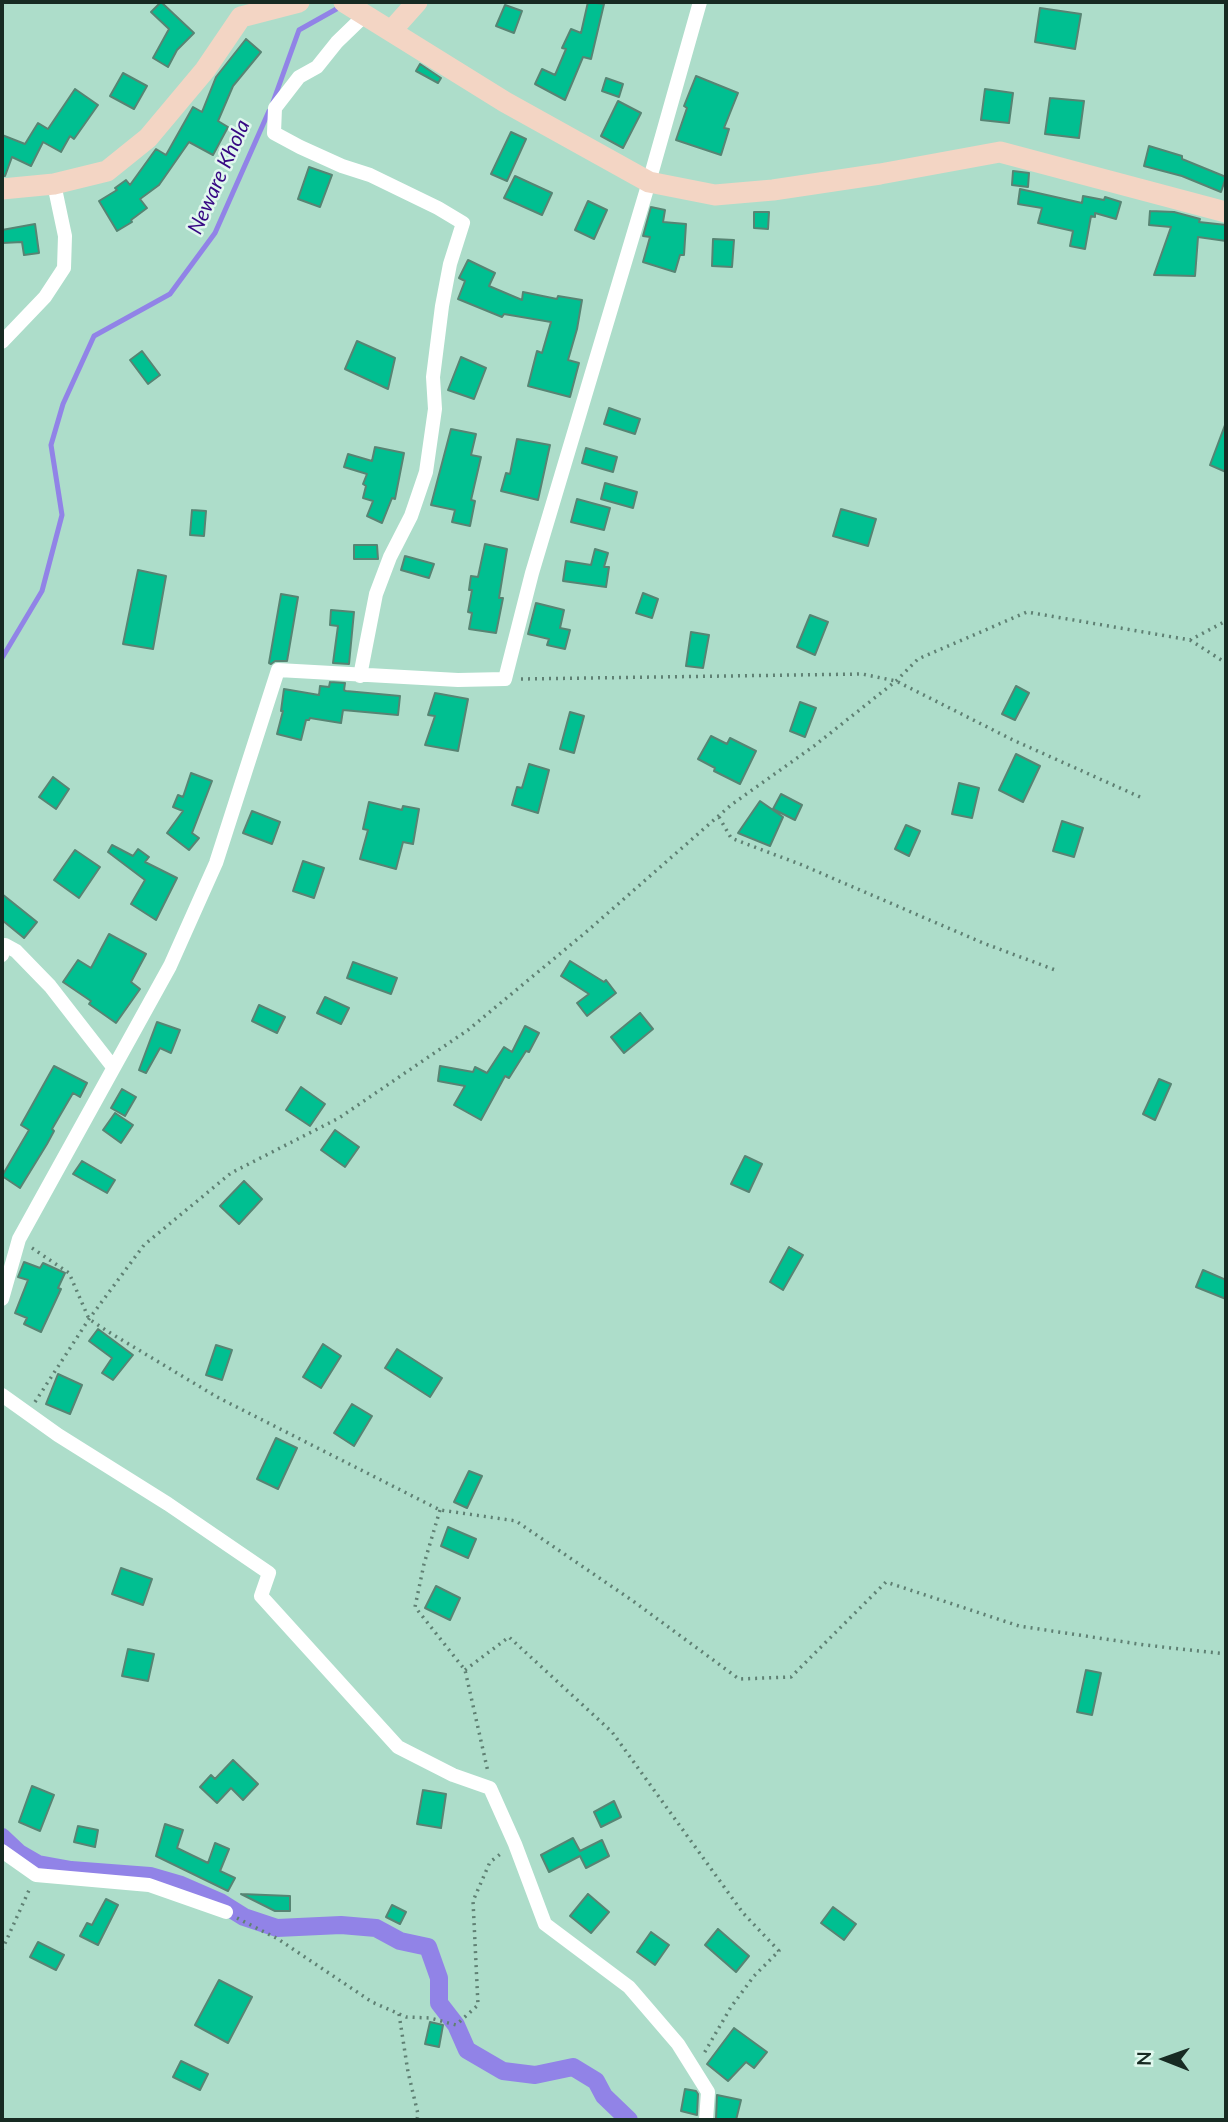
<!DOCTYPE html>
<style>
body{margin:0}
#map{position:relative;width:1228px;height:2122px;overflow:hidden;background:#adddca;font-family:Lato,sans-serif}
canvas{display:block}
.frame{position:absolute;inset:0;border:4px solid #172a22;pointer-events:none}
.north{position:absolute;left:1130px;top:2024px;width:70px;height:70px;-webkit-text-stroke:5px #e0f8ee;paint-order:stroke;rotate:271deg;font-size:19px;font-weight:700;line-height:28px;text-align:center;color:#172a22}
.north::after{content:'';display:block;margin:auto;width:24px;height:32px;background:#172a22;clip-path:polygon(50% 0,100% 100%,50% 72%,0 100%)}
</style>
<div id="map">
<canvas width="1228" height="2122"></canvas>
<div class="frame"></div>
<div class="north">N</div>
</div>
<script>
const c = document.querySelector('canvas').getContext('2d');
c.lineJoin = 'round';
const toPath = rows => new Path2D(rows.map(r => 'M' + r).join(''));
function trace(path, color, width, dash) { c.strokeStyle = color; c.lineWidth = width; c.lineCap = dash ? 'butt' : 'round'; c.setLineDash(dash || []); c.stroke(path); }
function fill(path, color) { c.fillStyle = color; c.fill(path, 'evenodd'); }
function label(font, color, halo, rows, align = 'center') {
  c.font = font + ' Lato,sans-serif'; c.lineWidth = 5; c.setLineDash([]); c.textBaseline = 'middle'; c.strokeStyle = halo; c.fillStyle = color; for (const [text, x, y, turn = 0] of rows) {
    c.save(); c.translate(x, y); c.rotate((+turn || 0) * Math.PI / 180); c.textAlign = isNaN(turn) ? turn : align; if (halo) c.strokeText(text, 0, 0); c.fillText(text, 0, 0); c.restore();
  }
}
trace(toPath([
 [273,102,299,30,340,7],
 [2,658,42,591,62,515,51,445,63,404,94,336,170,294,215,233,269,111]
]), '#9183e7', 5);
trace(toPath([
 [2,1837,19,1853,38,1864,71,1870,150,1876,181,1885,220,1902,244,1917,277,1928,341,1925,376,1928,400,1941,428,1947,439,1978,439,2003,456,2025,467,2050,503,2071,535,2075,573,2067,596,2081,604,2096,629,2120]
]), '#9183e7', 18);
const building = toPath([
 [161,2,194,33,177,50,168,67,153,58,169,29,151,12,161,2],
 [588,2,604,4,591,59,583,57,565,100,535,84,542,69,555,75,566,49,562,48,571,29,581,33,588,2],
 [505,5,522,11,514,33,496,26,505,5],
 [1040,8,1081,14,1075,49,1035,42,1040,8],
 [246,39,261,52,233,86,218,121,228,127,213,155,189,142,159,185,140,199,147,208,131,220,132,222,117,231,99,201,117,190,115,188,126,180,130,185,156,149,166,155,193,107,202,112,216,77,246,39],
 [420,64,441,78,438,83,416,71,420,64],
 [123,73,147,86,134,109,110,96,123,73],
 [696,76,738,93,724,128,729,129,721,155,676,140,687,108,684,106,696,76],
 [606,78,623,84,619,97,602,91,606,78],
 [75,89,98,105,74,139,70,136,61,152,43,142,31,166,12,157,5,176,2,176,2,135,25,144,38,123,48,129,75,89],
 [985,89,1013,93,1009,123,981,120,985,89],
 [1050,98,1084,101,1079,138,1045,134,1050,98],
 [618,101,641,113,623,148,601,136,618,101],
 [511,132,526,139,507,181,491,174,511,132],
 [1149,146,1182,156,1182,159,1226,177,1221,192,1182,176,1144,166,1149,146],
 [309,167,332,175,320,207,298,199,309,167],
 [1013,171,1029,173,1028,187,1012,185,1013,171],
 [515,176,552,193,542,215,504,198,515,176],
 [1020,189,1082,203,1083,196,1104,200,1105,197,1121,202,1116,219,1095,213,1095,217,1091,216,1085,249,1070,246,1073,231,1038,223,1042,208,1018,204,1020,189],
 [588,201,607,210,594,239,575,230,588,201],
 [651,207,665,210,663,222,686,224,684,255,680,255,675,272,643,262,650,237,643,236,651,207],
 [1150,211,1174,212,1200,219,1199,222,1226,225,1226,241,1198,237,1195,276,1154,275,1171,227,1149,225,1150,211],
 [754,212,769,212,768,229,754,228,754,212],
 [35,224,39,253,24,255,22,242,2,243,2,230,35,224],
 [713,239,734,240,732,267,712,266,713,239],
 [468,260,495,273,489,286,522,300,523,292,557,299,558,296,582,300,577,329,568,360,579,363,570,397,528,386,537,351,542,353,551,322,504,314,502,317,458,299,465,281,459,278,468,260],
 [357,341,395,358,388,389,345,369,357,341],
 [142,351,160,375,148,384,130,360,142,351],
 [461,357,486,368,474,399,448,390,461,357],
 [609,408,640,419,635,434,604,424,609,408],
 [1225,425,1226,425,1226,472,1210,465,1225,425],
 [451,429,476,434,471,455,481,457,471,500,475,501,470,526,452,522,455,510,431,505,451,429],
 [517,439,550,445,538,500,501,491,506,473,510,474,517,439],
 [375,447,404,453,395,499,392,498,382,523,367,516,373,501,363,498,366,486,363,484,367,474,344,467,348,454,372,461,375,447],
 [586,448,617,457,613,472,582,463,586,448],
 [605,483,637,492,633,508,601,499,605,483],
 [577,499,610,508,604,530,571,522,577,499],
 [841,509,876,519,868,546,833,536,841,509],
 [192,510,206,511,204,536,190,535,192,510],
 [485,544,507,549,499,598,503,598,496,633,469,629,472,613,468,612,472,590,469,590,471,576,478,577,485,544],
 [354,545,377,545,378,559,354,559,354,545],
 [595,549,608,553,604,567,609,567,606,587,563,581,566,561,591,565,595,549],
 [405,556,434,564,429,578,401,570,405,556],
 [138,570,166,576,153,649,123,644,138,570],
 [643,593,658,599,652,618,636,613,643,593],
 [281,594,298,597,287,661,275,661,271,664,269,663,281,594],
 [536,603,564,610,560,628,570,630,565,649,547,645,549,639,528,634,536,603],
 [331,610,354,612,349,664,333,663,338,626,330,625,331,610],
 [810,615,828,622,815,655,797,647,810,615],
 [691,632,709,635,703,668,686,666,691,632],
 [330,682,345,683,344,690,346,691,400,696,398,715,343,710,341,723,310,718,309,720,306,720,301,740,277,734,283,711,281,711,284,689,319,695,320,686,329,687,330,682],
 [1016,686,1029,693,1015,720,1002,714,1016,686],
 [435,693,468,699,458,751,425,745,435,716,428,715,435,693],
 [800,702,816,708,805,737,790,731,800,702],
 [570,712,584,716,574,753,560,749,570,712],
 [711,736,727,744,730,738,756,751,740,784,714,771,715,768,698,759,711,736],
 [1016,754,1040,766,1023,802,999,790,1016,754],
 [529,764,549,770,538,813,512,805,517,787,522,788,529,764],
 [191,773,212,781,192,833,199,838,189,850,167,833,183,811,173,807,178,795,183,797,191,773],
 [53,777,69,789,56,809,39,797,53,777],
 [959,783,979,788,972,818,952,814,959,783],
 [781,794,802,805,795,820,773,809,781,794],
 [760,801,783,817,770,846,738,833,760,801],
 [369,802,402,810,403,806,419,809,413,844,403,842,396,869,360,859,368,830,363,829,369,802],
 [252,811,280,822,272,844,243,833,252,811],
 [1062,821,1083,828,1074,857,1053,851,1062,821],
 [906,825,920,831,909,856,895,849,906,825],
 [112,845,133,856,138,849,149,857,145,862,177,878,156,920,131,904,145,880,108,852,112,845],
 [75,850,100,867,79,898,54,880,75,850],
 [303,861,324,868,314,898,293,891,303,861],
 [2,894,37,922,24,938,2,920,2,894],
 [109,934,146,954,131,982,140,989,116,1023,89,1004,91,1001,63,982,78,960,91,968,109,934],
 [570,961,604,982,606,980,616,993,587,1016,577,1003,589,994,561,976,570,961],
 [353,962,397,978,391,994,347,978,353,962],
 [325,997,349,1008,341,1024,317,1013,325,997],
 [259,1005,285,1017,277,1033,252,1021,259,1005],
 [640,1013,653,1029,624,1053,611,1037,640,1013],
 [157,1022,180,1030,171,1053,160,1048,146,1073,139,1070,157,1022],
 [525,1026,539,1033,529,1052,526,1051,509,1078,505,1076,481,1120,454,1105,465,1086,438,1081,440,1066,473,1072,475,1067,487,1073,504,1047,512,1052,525,1026],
 [54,1066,87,1083,80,1097,73,1093,52,1129,54,1131,47,1144,20,1188,2,1176,29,1130,21,1125,54,1066],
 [1159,1079,1171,1084,1155,1120,1143,1114,1159,1079],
 [301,1087,325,1104,310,1126,286,1110,301,1087],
 [122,1089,136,1097,125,1116,111,1108,122,1089],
 [115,1113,133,1125,121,1143,103,1130,115,1113],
 [335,1130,359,1147,345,1167,321,1150,335,1130],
 [745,1156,762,1164,749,1192,731,1184,745,1156],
 [82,1161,115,1180,107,1193,73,1174,82,1161],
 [244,1181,262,1199,239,1224,220,1206,244,1181],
 [789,1247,803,1255,783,1290,770,1282,789,1247],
 [24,1262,40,1268,43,1263,65,1273,58,1288,61,1289,41,1332,24,1324,27,1318,15,1313,28,1280,18,1277,24,1262],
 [1203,1270,1226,1280,1226,1299,1196,1287,1203,1270],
 [98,1329,133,1355,113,1380,102,1373,112,1358,89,1341,98,1329],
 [323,1344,341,1356,321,1388,303,1377,323,1344],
 [216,1345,232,1350,222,1380,206,1375,216,1345],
 [397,1349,442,1378,430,1397,385,1368,397,1349],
 [58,1374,82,1385,70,1414,46,1404,58,1374],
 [352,1404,372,1416,354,1446,334,1433,352,1404],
 [276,1438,297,1448,278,1489,257,1479,276,1438],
 [469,1471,482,1476,467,1508,454,1502,469,1471],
 [448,1527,476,1539,468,1558,441,1546,448,1527],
 [121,1568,152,1579,143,1605,112,1594,121,1568],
 [436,1586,460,1598,450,1620,425,1608,436,1586],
 [128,1649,154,1654,148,1681,122,1676,128,1649],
 [1086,1670,1101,1673,1092,1715,1077,1712,1086,1670],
 [233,1760,258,1784,243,1800,231,1788,217,1803,200,1787,211,1775,215,1779,233,1760],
 [32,1786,54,1795,40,1831,19,1822,32,1786],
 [423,1790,446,1794,441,1828,417,1824,423,1790],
 [614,1801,621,1817,601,1827,594,1812,614,1801],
 [165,1824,183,1830,177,1848,208,1863,215,1843,229,1849,220,1871,235,1878,228,1891,156,1856,165,1824],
 [78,1826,98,1830,95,1847,74,1842,78,1826],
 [573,1838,580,1851,602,1840,609,1856,586,1868,580,1856,549,1872,541,1855,573,1838],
 [241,1894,290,1896,290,1911,275,1911,241,1894],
 [588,1894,609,1912,591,1933,570,1916,588,1894],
 [106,1899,118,1905,98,1945,80,1936,87,1923,92,1925,106,1899],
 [392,1905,406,1912,400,1924,386,1917,392,1905],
 [833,1907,856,1924,844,1940,821,1923,833,1907],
 [718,1929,749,1956,736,1972,705,1945,718,1929],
 [651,1932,669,1945,655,1965,637,1952,651,1932],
 [38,1942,64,1955,56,1970,30,1957,38,1942],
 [219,1980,252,1997,228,2043,195,2025,219,1980],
 [430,2022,443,2025,439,2047,425,2044,430,2022],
 [734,2028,767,2052,754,2068,746,2062,728,2081,707,2064,734,2028],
 [181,2061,208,2074,200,2090,173,2077,181,2061],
 [685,2089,696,2091,698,2094,697,2115,681,2111,685,2089],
 [717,2095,741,2100,736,2120,716,2119,717,2095]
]);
fill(building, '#00bf91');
trace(building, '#578473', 2);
trace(toPath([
 [1190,640,1226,663],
 [521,679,862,674,896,681,1013,740,1140,797],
 [719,817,731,838,802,865,983,943,1058,971],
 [32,1248,69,1273,89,1319,107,1331,217,1397,440,1510,516,1521,633,1601,739,1679,791,1677,886,1582,1019,1626,1145,1645,1226,1654],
 [35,1402,89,1319,144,1245,231,1173,339,1118,468,1030,585,933,731,805,814,746,896,681,918,659,1027,612,1190,640,1226,621],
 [440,1510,424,1564,415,1607,465,1670,488,1772],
 [465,1670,509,1637,612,1732,743,1913,779,1951,754,1976,731,2007,703,2055],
 [237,1918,278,1939,372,2002,406,2017,430,2018,456,2025,478,2005,473,1901,490,1862,503,1852],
 [2,1950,30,1888],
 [399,2014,408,2072,418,2114,417,2120]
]), '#5f8073', 3.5, [2, 5]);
trace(toPath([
 [2,342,45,297,64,268,65,236,54,184],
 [360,676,376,594,390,557,411,516,426,472,435,409,433,377,442,306,450,264,463,223,438,208,370,175,342,166,300,147,274,133,275,108,299,77,317,67,337,42,366,14],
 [2,955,5,945,16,951,50,986,113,1067],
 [2,1299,19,1239,170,966,216,863,278,670,458,680,505,679,532,573,649,182,700,2],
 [2,1395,58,1435,168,1504,269,1573,261,1596,398,1747,453,1775,490,1788,515,1844,545,1924,629,1987,678,2044,708,2092,706,2120],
 [2,1851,36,1875,149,1885,226,1912]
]), '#fff', 14);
trace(toPath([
 [344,2,505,102,649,182,715,195,773,190,880,174,1000,152,1226,212],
 [392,30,417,2],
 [2,189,54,184,107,171,148,138,205,70,241,17,299,2]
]), '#f3d5c4', 21);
label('italic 21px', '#360883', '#e0f8ee', [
 ["Neware Khola",219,177,-66]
]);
</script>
